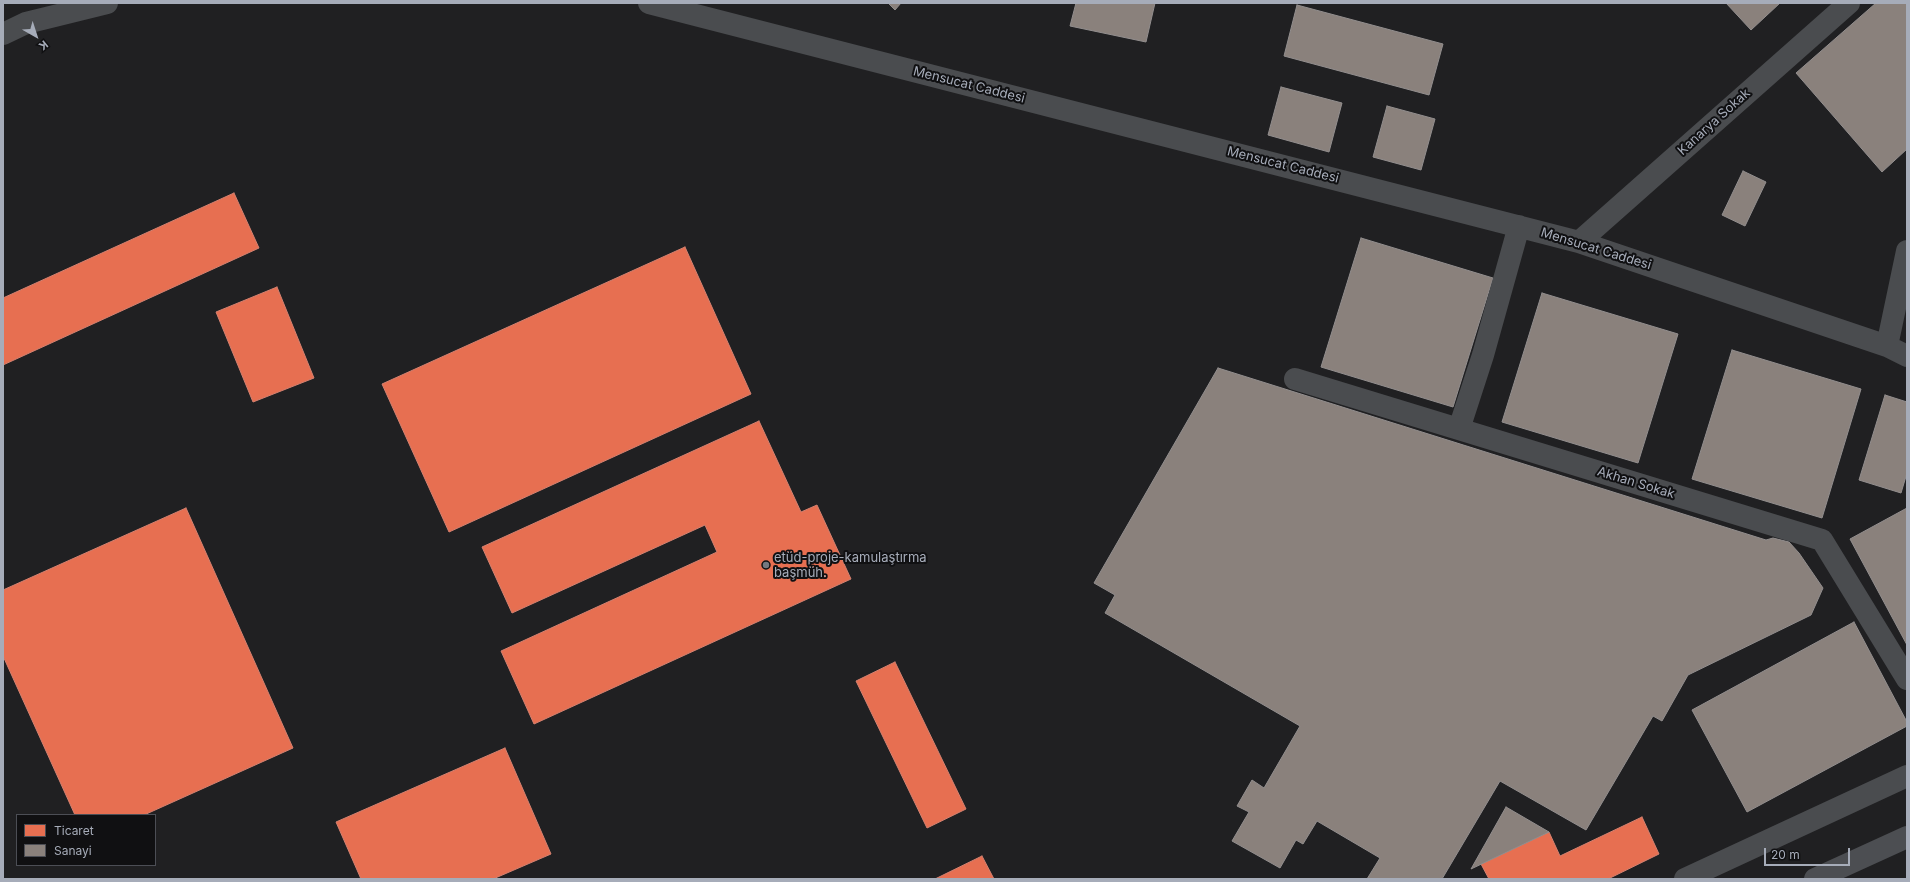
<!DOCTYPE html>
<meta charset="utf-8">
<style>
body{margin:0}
#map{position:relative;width:1910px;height:882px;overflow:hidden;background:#161616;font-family:Inter,sans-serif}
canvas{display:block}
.frame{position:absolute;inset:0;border:4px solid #a6acb9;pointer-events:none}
.legend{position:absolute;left:16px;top:814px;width:140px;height:52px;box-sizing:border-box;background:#101012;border:1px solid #4c4e55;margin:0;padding:5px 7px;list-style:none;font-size:12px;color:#a6acb9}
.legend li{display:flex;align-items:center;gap:8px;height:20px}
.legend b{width:20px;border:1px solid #4c4e55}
.north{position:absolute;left:16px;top:16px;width:40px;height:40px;-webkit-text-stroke:3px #101012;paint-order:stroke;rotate:141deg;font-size:11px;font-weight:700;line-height:16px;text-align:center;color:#a6acb9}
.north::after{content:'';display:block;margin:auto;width:14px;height:18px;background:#a6acb9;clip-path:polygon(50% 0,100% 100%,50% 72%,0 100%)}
.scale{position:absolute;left:1764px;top:848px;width:86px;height:18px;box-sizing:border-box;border:2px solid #a6acb9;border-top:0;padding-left:5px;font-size:12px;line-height:14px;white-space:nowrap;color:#a6acb9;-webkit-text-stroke:3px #101012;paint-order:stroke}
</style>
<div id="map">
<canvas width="1910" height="882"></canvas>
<div class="frame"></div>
<ul class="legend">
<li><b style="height:11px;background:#e76f51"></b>Ticaret</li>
<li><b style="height:11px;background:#8a817c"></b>Sanayi</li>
</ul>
<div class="north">K</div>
<div class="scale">20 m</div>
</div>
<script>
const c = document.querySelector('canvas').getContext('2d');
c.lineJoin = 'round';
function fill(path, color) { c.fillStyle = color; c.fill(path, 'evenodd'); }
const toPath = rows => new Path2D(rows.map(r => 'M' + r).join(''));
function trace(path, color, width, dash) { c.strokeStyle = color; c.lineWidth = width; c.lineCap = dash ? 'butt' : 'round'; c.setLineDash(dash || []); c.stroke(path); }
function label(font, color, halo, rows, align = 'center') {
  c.font = font + ' Inter,sans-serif'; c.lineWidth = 4; c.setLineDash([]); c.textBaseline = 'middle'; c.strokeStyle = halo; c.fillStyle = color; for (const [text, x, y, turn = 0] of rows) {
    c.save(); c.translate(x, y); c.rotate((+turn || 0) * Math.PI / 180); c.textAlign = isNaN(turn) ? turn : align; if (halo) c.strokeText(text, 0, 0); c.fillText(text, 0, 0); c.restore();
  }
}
fill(toPath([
 [3,3,1907,3,1907,879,3,879],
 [17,815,155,815,155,865,17,865]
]), '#202022');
const shops = toPath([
 [234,193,259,248,3,365,3,298,234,193],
 [685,247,751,394,449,532,382,384,685,247],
 [277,287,314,378,253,402,216,312,277,287],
 [759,421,801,512,817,505,851,579,534,724,501,651,717,552,705,525,512,613,482,547,759,421],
 [186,508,293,748,144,815,75,815,3,656,3,590,186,508],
 [895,662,966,809,927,828,856,681,895,662],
 [505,748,551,854,493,879,361,879,336,822,505,748],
 [1642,817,1659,854,1608,879,1489,879,1481,864,1549,832,1560,856,1642,817],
 [982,856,994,879,935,879,982,856]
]);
fill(shops, '#e76f51');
trace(shops, '#d48170', 1);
const industry = toPath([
 [888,3,901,3,895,10,888,3],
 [1076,3,1155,3,1146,42,1070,26,1076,3],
 [1726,3,1780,3,1751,30,1726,3],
 [1876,3,1907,3,1907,149,1882,172,1796,73,1876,3],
 [1297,5,1443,44,1429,95,1284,56,1297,5],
 [1281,87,1342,103,1329,152,1268,135,1281,87],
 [1387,106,1435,119,1421,170,1373,157,1387,106],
 [1743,171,1766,182,1745,226,1722,215,1743,171],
 [1361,238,1493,278,1453,407,1321,367,1361,238],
 [1542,293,1678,334,1638,463,1502,422,1542,293],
 [1732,350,1861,389,1822,518,1692,479,1732,350],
 [1218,368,1766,540,1773,538,1789,542,1799,553,1823,588,1811,615,1688,675,1662,721,1653,716,1586,830,1500,781,1442,879,1367,879,1380,858,1317,821,1303,844,1296,840,1280,868,1232,841,1249,812,1237,806,1252,780,1264,788,1300,726,1105,613,1115,595,1094,583,1218,368],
 [1885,395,1907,402,1907,473,1901,493,1859,480,1885,395],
 [1907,508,1907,645,1850,539,1907,508],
 [1854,622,1907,722,1907,726,1747,812,1692,710,1854,622],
 [1506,807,1549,832,1471,869,1506,807]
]);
fill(industry, '#8a817c');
trace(industry, '#928e8e', 1);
trace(toPath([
 [649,3,1579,242,1887,346,1907,356],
 [3,34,26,23,107,3],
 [1579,242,1849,3],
 [1887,346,1907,251],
 [1295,379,1822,540,1907,679],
 [1459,429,1483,355,1519,226],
 [1685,879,1907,776]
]), '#4a4c4f', 22);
trace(toPath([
 [1815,879,1907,837]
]), '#4c4e52', 22);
trace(toPath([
 [1904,879,1907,878]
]), '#4a4c4f', 1);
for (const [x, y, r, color] of [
 [766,565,4,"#747880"]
]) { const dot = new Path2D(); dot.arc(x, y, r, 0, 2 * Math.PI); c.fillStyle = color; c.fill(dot); trace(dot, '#101012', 1.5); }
label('13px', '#a6acb9', '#101012', [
 ["Mensucat Caddesi",969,85,14],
 ["Kanarya Sokak",1714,122,-42],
 ["Mensucat Caddesi",1283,165,14],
 ["Mensucat Caddesi",1596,249,17],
 ["Akhan Sokak",1636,483,17]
]);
label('13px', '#a6acb9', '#101012', [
 ["etüd-proje-kamulaştırma",774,558],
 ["başmüh.",774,573]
], 'left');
</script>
